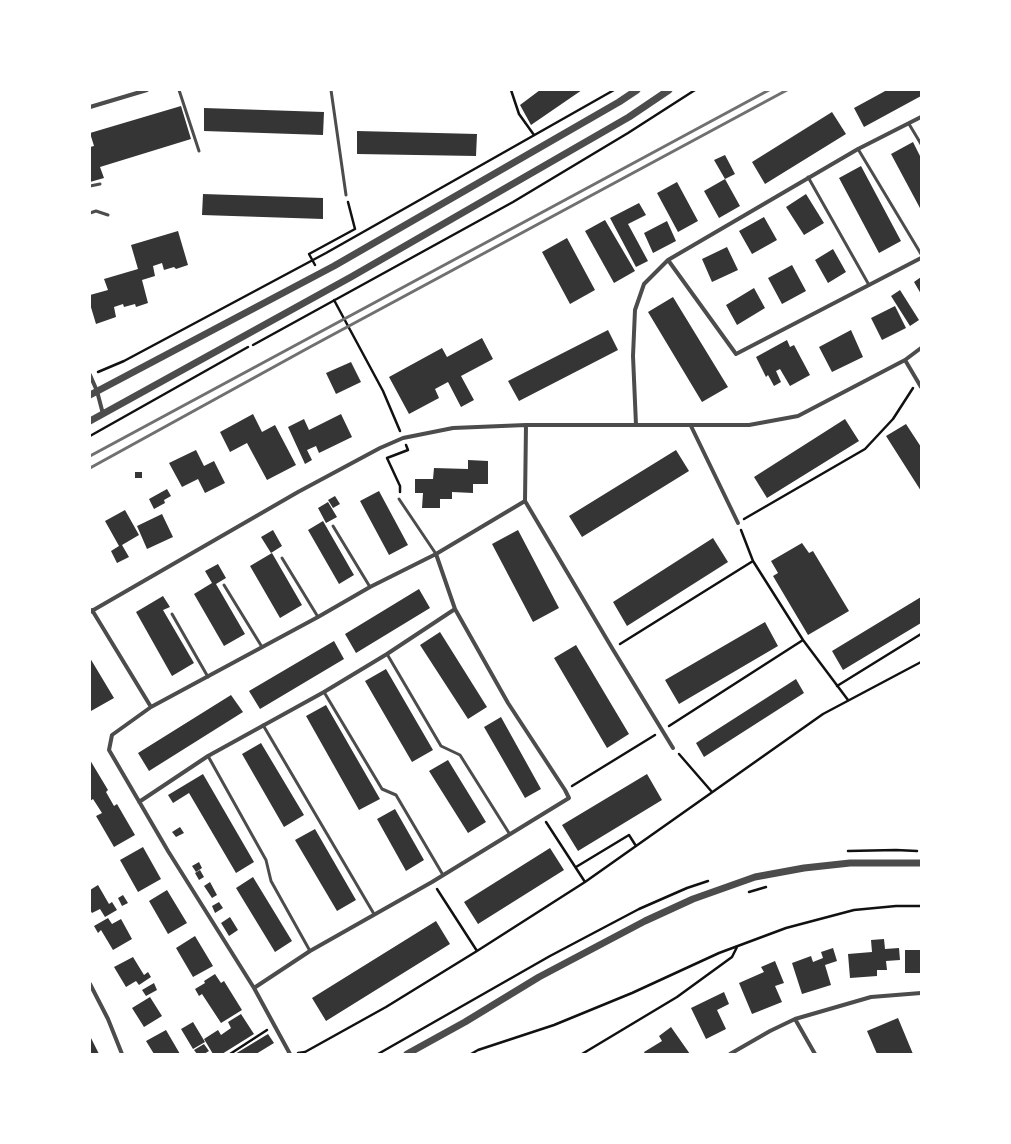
<!DOCTYPE html>
<style>
body{margin:0}
#map{position:relative;width:1011px;height:1144px;overflow:hidden;background:#fff;font-family:"Fira Sans Condensed",sans-serif}
canvas{display:block}
.frame{position:absolute;inset:0;border:91px solid #fff;pointer-events:none}
</style>
<div id="map">
<canvas width="1011" height="1144"></canvas>
<div class="frame"></div>
</div>
<script>
const c = document.querySelector('canvas').getContext('2d');
c.lineJoin = 'round';
function fill(path, color) { c.fillStyle = color; c.fill(path, 'evenodd'); }
const toPath = rows => new Path2D(rows.map(r => 'M' + r).join(''));
function trace(path, color, width, dash) { c.strokeStyle = color; c.lineWidth = width; c.lineCap = dash ? 'butt' : 'round'; c.setLineDash(dash || []); c.stroke(path); }
fill(toPath([
 [540,90,582,90,531,125,520,105],
 [887,90,921,90,921,96,864,127,854,108],
 [181,106,191,139,100,167,104,178,90,182,90,147,94,146,90,133],
 [204,108,324,112,323,135,204,131],
 [832,112,846,134,765,184,752,162],
 [357,131,477,134,476,156,357,154],
 [913,142,921,158,921,210,891,154],
 [725,155,735,174,725,179,714,160],
 [861,166,901,241,879,253,839,178],
 [725,179,740,206,719,218,704,191],
 [677,182,698,221,678,232,657,193],
 [203,194,323,198,323,219,202,215],
 [806,194,824,223,804,235,786,207],
 [639,203,646,215,628,224,648,261,636,267,610,218],
 [764,217,777,240,752,254,739,231],
 [605,220,635,271,614,283,585,231],
 [667,221,676,241,653,253,644,233],
 [178,231,188,265,176,269,174,267,164,270,162,263,153,266,155,276,142,280,148,303,136,307,135,304,124,307,123,304,114,307,116,317,96,324,90,304,90,295,108,290,104,279,138,269,131,245],
 [567,238,595,290,570,304,542,252],
 [727,247,738,270,712,282,702,259],
 [833,249,846,272,828,283,815,260],
 [792,265,806,291,782,304,768,278],
 [921,277,921,294,914,282],
 [754,288,765,308,737,325,726,305],
 [900,290,919,320,910,326,891,296],
 [673,297,728,387,702,402,648,312],
 [895,306,906,328,882,340,871,318],
 [608,330,618,350,519,401,508,381],
 [851,330,863,357,832,372,819,347],
 [482,338,493,359,461,376,474,400,461,407,448,382,435,389,439,398,409,414,389,377,442,348,447,357],
 [787,340,790,347,794,345,810,375,790,386,780,369,776,371,781,382,774,386,768,375,766,377,756,357],
 [351,362,361,382,336,394,326,373],
 [253,414,262,432,275,425,296,465,267,480,247,443,230,452,220,432],
 [341,414,352,437,319,453,316,446,307,450,312,460,305,464,288,427,304,419,309,430],
 [845,419,859,441,767,498,754,477],
 [906,424,921,447,921,491,886,436],
 [196,450,204,466,214,461,225,483,205,493,198,479,182,487,169,463],
 [676,450,689,471,582,537,569,516],
 [468,460,488,461,488,484,473,484,473,493,452,492,452,499,440,499,440,508,422,508,423,493,415,493,415,479,433,479,434,468,468,469],
 [135,472,142,472,142,478,135,478],
 [167,489,171,496,164,500,165,503,154,509,149,499],
 [379,491,408,545,389,555,360,501],
 [335,496,340,504,333,508,328,500],
 [328,502,337,517,326,523,318,508],
 [125,510,139,535,122,545,129,557,117,563,111,551,119,546,105,521],
 [162,514,173,537,147,549,137,526],
 [323,521,354,575,339,584,308,530],
 [273,530,282,546,271,553,261,537],
 [518,530,559,608,533,622,492,544],
 [713,538,728,562,627,626,613,602],
 [802,543,809,553,813,551,849,611,808,635,773,576,778,573,771,561],
 [272,553,302,605,280,618,250,566],
 [218,564,226,578,216,584,245,634,224,646,194,594,212,583,205,571],
 [419,589,430,608,356,653,345,634],
 [163,596,170,607,163,610,194,663,172,676,136,612],
 [921,597,921,623,843,670,832,651],
 [765,622,778,646,679,704,665,680],
 [440,632,487,707,468,719,420,645],
 [334,641,344,659,260,709,249,691],
 [576,645,629,734,607,748,554,658],
 [90,658,114,698,91,711,90,709],
 [386,669,433,750,412,762,365,681],
 [796,679,804,693,704,757,696,743],
 [231,695,243,712,149,771,138,753],
 [326,705,380,799,359,810,306,716],
 [501,717,541,789,525,798,484,727],
 [261,743,304,815,284,827,242,754],
 [90,760,108,790,106,792,114,806,117,804,135,835,114,847,96,816,102,813,93,799,90,801],
 [448,760,486,822,468,833,429,771],
 [203,774,254,862,236,873,189,793,173,803,168,795],
 [647,774,662,800,578,851,562,825],
 [395,809,424,860,406,871,377,819],
 [180,827,184,833,176,837,172,832],
 [315,829,356,900,337,911,295,840],
 [143,847,161,879,138,892,120,860],
 [550,848,564,870,478,924,464,902],
 [199,862,202,868,196,872,192,866],
 [200,870,204,877,199,880,195,873],
 [253,877,292,941,275,952,236,888],
 [210,882,217,895,212,898,204,886],
 [98,885,109,904,112,902,117,910,105,917,100,909,92,913,90,910,90,890],
 [167,890,187,923,168,934,149,901],
 [123,895,128,903,122,906,118,898],
 [219,902,223,908,215,913,212,906],
 [230,917,238,930,229,936,221,923],
 [108,918,112,924,121,919,132,939,113,950,101,930,98,933,94,926],
 [436,921,450,944,326,1021,312,998],
 [195,936,213,966,193,977,176,948],
 [884,939,885,949,899,948,900,960,886,961,887,970,877,970,877,976,850,978,848,954,872,952,871,940],
 [833,948,837,961,825,965,831,985,802,994,792,963,811,956,813,962,823,958,821,952],
 [905,950,921,950,921,973,905,973],
 [133,957,144,975,148,972,151,977,139,985,136,981,126,987,114,967],
 [775,961,784,983,775,986,782,1002,752,1014,739,983,764,972,761,967],
 [215,974,221,983,224,981,242,1010,221,1023,202,994,199,996,195,989,205,983,204,981],
 [154,983,157,990,146,996,142,990],
 [724,992,729,1004,717,1010,726,1029,706,1039,691,1008],
 [150,997,162,1016,144,1027,132,1008],
 [241,1014,254,1034,222,1054,213,1054,204,1039,218,1030,221,1035,231,1028,228,1022],
 [898,1018,913,1054,877,1054,867,1031],
 [193,1022,205,1042,193,1049,181,1029],
 [671,1027,690,1054,645,1054,644,1052,662,1041,659,1036],
 [166,1030,180,1054,154,1054,146,1041],
 [268,1034,274,1043,256,1054,235,1054],
 [90,1038,91,1038,99,1054,90,1054],
 [204,1044,209,1051,204,1054,197,1054,194,1050]
]), '#353535');
trace(toPath([
 [511,90,519,114,534,135],
 [315,265,309,254,355,229,348,202],
 [334,300,383,391,400,431],
 [253,345,513,202,628,133,695,90],
 [98,372,124,361,326,253,614,90],
 [90,436,248,347],
 [400,492,400,486,387,458,408,450,406,445],
 [744,519,865,449,893,419,913,388],
 [741,530,753,561,803,640,848,700],
 [620,644,753,561],
 [837,686,921,634],
 [669,726,803,640],
 [679,754,712,792],
 [572,786,655,735],
 [546,822,585,882],
 [848,851,896,850,917,851],
 [576,867,629,835,636,846],
 [437,889,477,951],
 [749,892,766,887],
 [298,1053,305,1052,386,1007,477,951,585,882,823,714,921,662],
 [230,1054,267,1030],
 [378,1054,550,956,639,909,687,888,708,881],
 [471,1054,478,1050,554,1025,632,993,719,953,786,928,854,910,896,906,921,906],
 [582,1054,677,997,732,957,737,947]
]), '#111', 2.5);
trace(toPath([
 [179,90,199,151],
 [331,90,346,195],
 [909,124,921,144],
 [858,149,921,254],
 [808,177,869,285],
 [90,186,100,184],
 [90,213,96,211,108,215],
 [399,499,436,554],
 [333,526,370,587],
 [282,558,318,617],
 [224,585,262,647],
 [172,614,208,677],
 [387,654,441,746,460,755,509,833],
 [324,692,382,789,396,795,443,875],
 [263,725,374,914],
 [208,756,266,860,271,881,310,951]
]), '#4c4c4c', 3);
trace(toPath([
 [90,107,147,90],
 [668,260,736,354,921,258],
 [905,360,921,387],
 [90,375,97,391,103,414],
 [526,425,525,501,612,648,673,748],
 [636,425,633,356,635,310,644,284,668,260,858,149,921,117],
 [691,426,738,523],
 [436,554,455,609],
 [92,610,151,707,112,735,109,750,168,851,254,988,310,951,432,882,569,798,565,790,508,703,455,609,387,654,324,692,208,756,139,802],
 [90,612,298,492,380,448,403,438,453,428,526,425,749,425,798,416,905,360,921,348],
 [151,707,318,617,370,587,436,554,525,501],
 [90,984,108,1019,122,1054],
 [254,988,290,1054],
 [795,1019,815,1054],
 [730,1054,770,1031,795,1019,871,997,921,993]
]), '#4c4c4c', 4);
trace(toPath([
 [90,395,334,266,619,102,637,90],
 [90,421,351,277,629,117,669,90],
 [407,1054,465,1022,539,977,645,921,693,899,755,877,804,868,850,863,921,863]
]), '#4c4c4c', 7);
trace(toPath([
 [90,456,769,90],
 [90,468,310,347,787,90]
]), '#707070', 3);
</script>
